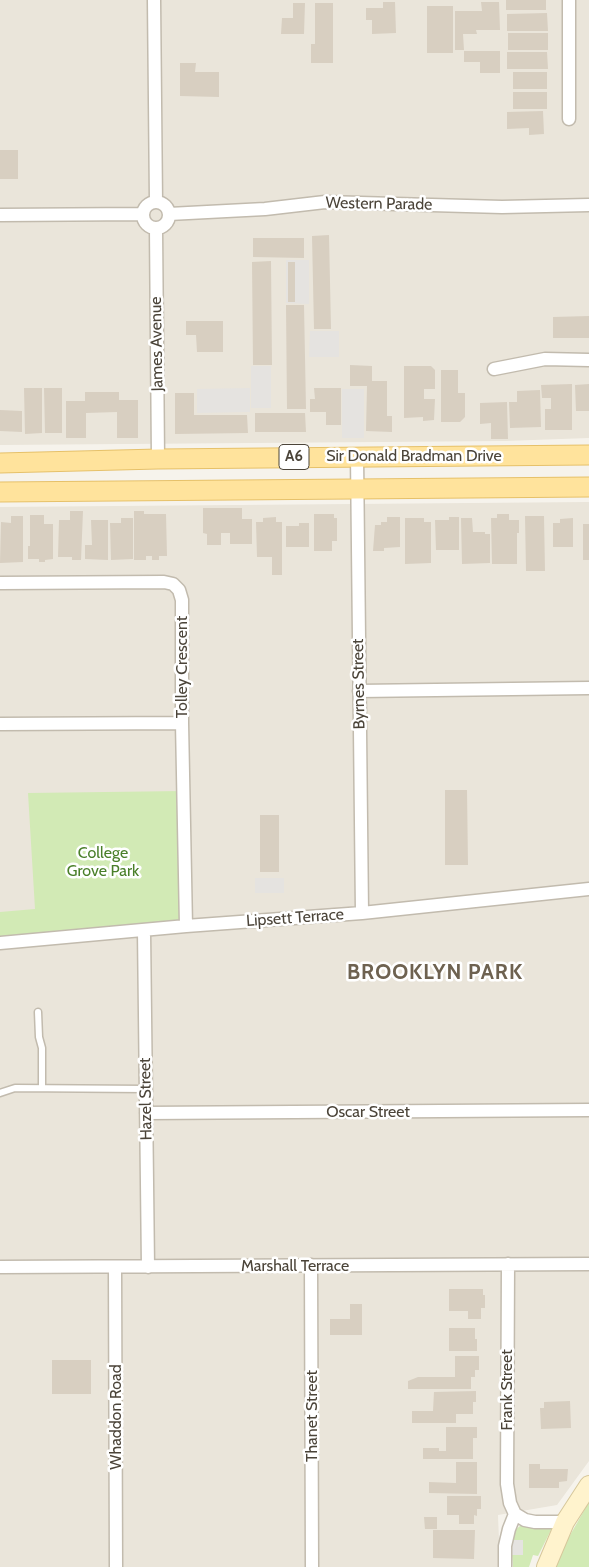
<!DOCTYPE html>
<style>
body{margin:0}
canvas{display:block;background:#f6f3ec}
</style>
<canvas width="589" height="1567"></canvas>
<script>
const c = document.querySelector('canvas').getContext('2d');
c.lineJoin = 'round';
function fill(path, color) { c.fillStyle = color; c.fill(path, 'evenodd'); }
const toPath = rows => new Path2D(rows.map(r => 'M' + r).join(''));
function trace(path, color, width, dash) { c.strokeStyle = color; c.lineWidth = width; c.lineCap = dash ? 'butt' : 'round'; c.setLineDash(dash || []); c.stroke(path); }
function label(font, color, halo, rows, align = 'center') {
  c.font = font + ' Cabin,sans-serif'; c.lineWidth = 5; c.setLineDash([]); c.textBaseline = 'middle'; c.strokeStyle = halo; c.fillStyle = color; for (const [text, x, y, turn = 0] of rows) {
    c.save(); c.translate(x, y); c.rotate((+turn || 0) * Math.PI / 180); c.textAlign = isNaN(turn) ? turn : align; if (halo) c.strokeText(text, 0, 0); c.fillText(text, 0, 0); c.restore();
  }
}
fill(toPath([
 [0,0,589,0,589,438,505,441,0,445],
 [589,502,589,1461,557,1505,498,1515,500,1567,0,1567,0,507]
]), '#eae5da');
fill(toPath([
 [183,791,186,926,0,943,0,912,35,909,28,793],
 [589,1502,589,1567,554,1567,565,1544],
 [520,1526,529,1526,534,1528,541,1529,552,1528,538,1556,533,1555,529,1567,513,1567,512,1555,523,1554,523,1540,512,1540,513,1532]
]), '#d2eab5');
fill(toPath([
 [286,260,309,260,309,304,286,303],
 [310,331,339,331,339,357,309,357],
 [251,366,271,366,271,408,251,408],
 [250,388,250,412,197,413,197,389],
 [342,389,364,389,364,438,342,438],
 [255,878,284,878,284,893,255,893],
 [512,1540,523,1540,523,1555,512,1555]
]), '#e5e3e0');
fill(toPath([
 [506,0,546,0,546,10,506,10],
 [383,2,395,2,396,33,372,34,372,20,366,20,366,8,383,8],
 [481,2,499,2,500,30,476,30,477,34,463,34,464,50,455,50,455,11,482,11],
 [293,3,305,3,304,34,281,34,282,18,293,18],
 [315,3,333,3,333,63,311,63,311,44,315,44],
 [427,6,453,6,453,53,427,53],
 [547,13,548,31,507,31,507,14],
 [508,33,548,33,548,50,508,50],
 [464,51,500,51,500,73,480,73,480,62,464,62],
 [507,52,547,52,548,69,507,69],
 [180,63,196,63,195,72,219,72,219,97,180,96],
 [513,72,547,72,547,89,513,89],
 [513,92,547,92,547,109,513,109],
 [543,111,544,134,529,135,529,128,507,129,507,112],
 [0,150,18,150,18,179,0,179],
 [329,235,331,329,314,329,312,236],
 [253,238,304,238,304,258,253,257],
 [271,261,272,365,253,365,252,262],
 [288,262,295,262,295,302,288,302],
 [286,305,304,305,306,409,287,409],
 [589,316,589,338,553,338,553,317],
 [186,321,223,321,223,352,197,352,196,335,186,335],
 [350,365,372,366,372,381,387,381,387,416,392,416,392,432,366,431,367,386,350,386],
 [404,366,431,366,435,370,435,389,424,389,424,399,435,399,434,420,423,421,423,417,404,418],
 [441,370,458,370,458,393,465,393,465,417,460,422,441,422],
 [572,384,572,430,545,430,545,409,551,409,551,398,542,398,541,385],
 [589,384,589,411,576,411,575,385],
 [24,388,42,388,42,433,25,434],
 [44,388,62,388,62,433,45,433],
 [314,388,341,388,341,425,326,425,326,412,310,412,310,399,315,399],
 [540,390,541,427,510,428,509,402,517,402,517,391],
 [85,392,119,392,119,400,138,400,138,438,117,438,117,412,86,413,86,438,66,438,66,401,85,401],
 [175,393,194,393,194,415,247,415,248,433,175,434],
 [507,402,508,439,491,439,491,423,480,424,480,403],
 [0,410,22,411,22,432,0,431],
 [255,413,305,413,306,432,255,432],
 [203,508,242,508,242,519,252,519,252,544,230,544,230,533,221,533,221,545,207,545,207,534,203,533],
 [70,511,83,511,81,560,72,560,72,557,58,557,59,520,70,520],
 [134,511,144,511,144,514,166,514,167,556,159,556,159,560,152,560,152,556,146,556,146,560,134,560],
 [314,514,334,514,334,518,337,518,337,541,332,541,332,551,314,551],
 [497,514,509,514,509,520,519,520,519,533,517,533,517,564,492,564,491,518,497,518],
 [30,515,44,515,44,524,53,524,53,559,45,560,45,562,39,562,39,559,28,559,28,546,30,546],
 [11,516,23,516,23,562,0,563,1,522,11,523],
 [525,516,544,516,545,571,526,571],
 [276,517,276,522,282,522,282,575,272,575,272,557,257,557,256,522,263,522,263,518],
 [387,517,400,517,400,547,384,548,384,551,373,551,375,525,381,525,381,522,387,522],
 [449,517,459,517,459,550,436,550,435,520,449,520],
 [121,518,133,518,133,559,111,560,110,523,121,523],
 [405,518,424,518,424,522,431,522,431,563,405,564],
 [461,518,472,518,473,532,485,532,485,534,490,534,490,563,462,564],
 [573,518,573,547,553,547,553,523,560,523,560,519],
 [91,520,108,520,108,560,85,559,85,545,92,545],
 [299,523,309,523,309,547,286,547,286,526,299,526],
 [583,524,589,524,589,560,583,560],
 [445,790,467,790,468,865,445,865],
 [260,815,279,815,279,872,260,872],
 [449,1289,483,1289,483,1295,485,1295,485,1308,481,1308,481,1319,468,1319,468,1311,449,1311],
 [350,1304,362,1304,362,1335,330,1335,330,1319,350,1319],
 [449,1328,475,1328,475,1339,477,1339,477,1351,449,1351],
 [455,1356,479,1356,479,1370,475,1370,475,1377,471,1377,471,1389,408,1389,408,1381,418,1377,455,1377],
 [52,1360,91,1360,91,1394,52,1394],
 [476,1391,476,1402,473,1402,473,1414,456,1414,456,1423,412,1423,412,1411,433,1411,434,1392],
 [570,1401,571,1428,541,1429,540,1408,544,1408,544,1402],
 [446,1427,477,1427,477,1438,473,1438,473,1459,423,1459,423,1448,439,1448,439,1451,446,1451],
 [456,1462,477,1462,477,1494,429,1493,429,1482,456,1483],
 [529,1464,540,1464,540,1469,568,1469,567,1481,559,1482,559,1488,529,1488],
 [447,1496,481,1496,481,1509,477,1509,477,1516,474,1515,474,1524,459,1524,459,1515,447,1515],
 [424,1517,437,1517,437,1529,425,1529],
 [433,1530,475,1530,474,1559,433,1558]
]), '#d8cfc1');
const lane = toPath([
 [38,1012,39,1037,42,1048,42,1088],
 [0,1093,15,1088,146,1089]
]);
const street = toPath([
 [154,0,156,202],
 [569,119,569,0],
 '143 215a13 13 0 1 1 26 0a13 13 0 1 1-26 0Z',
 [169,214,265,209,325,202,502,207,589,205],
 [0,215,142,214],
 [156,229,158,459],
 [494,369,545,359,589,360],
 [357,456,362,913],
 [0,583,164,582,173,584,179,590,182,600,182,723,186,926],
 [359,691,589,688],
 [0,724,182,723],
 [144,931,148,1267],
 [0,943,186,926,362,913,589,889],
 [146,1113,589,1110],
 [311,1265,312,1567],
 [0,1267,589,1264],
 [115,1267,116,1567],
 [515,1514,525,1520,535,1522,565,1522],
 [505,1567,505,1546,509,1529,515,1514,510,1503,507,1484,508,1264]
]);
const secondary = toPath([
 [546,1567,565,1522,589,1485]
]);
const primary = toPath([
 [0,463,158,459,589,455],
 [0,492,589,487]
]);
trace(lane, '#c2bbae', 9);
trace(street, '#c2bbae', 15);
trace(secondary, '#d6c79b', 20);
trace(primary, '#e6c16a', 21);
trace(lane, '#fff', 6);
trace(street, '#fff', 12);
trace(secondary, '#fff3cd', 18);
trace(primary, '#ffe39c', 19);
for (const [x, y, w] of [
 [294,457,30]
]) { const box = new Path2D(); box.roundRect(x - w / 2, y - 12.5, w, 25, 4); c.fillStyle = '#fff'; c.fill(box); trace(box, '#4b4439', 1); }
label('bold 15px', '#4b4439', null, [
 ["A6",294,457]
]);
label('16px', '#4b4439', '#fff', [
 ["Western Parade",379,204,1],
 ["James Avenue",157,344,-91],
 ["Sir Donald Bradman Drive",414,456],
 ["Tolley Crescent",182,667,-90],
 ["Byrnes Street",359,684,-91],
 ["Lipsett Terrace",295,918,-4],
 ["Hazel Street",146,1099,-91],
 ["Oscar Street",368,1112],
 ["Marshall Terrace",295,1266],
 ["Frank Street",507,1390,-90],
 ["Thanet Street",312,1416,-90],
 ["Whaddon Road",116,1417,-90]
]);
label('16px', '#4a7f2a', '#fff', [
 ["College",103,853],
 ["Grove Park",103,871]
]);
c.letterSpacing = '1px';
label('bold 21px', '#6e6250', '#fff', [
 ["BROOKLYN PARK",435,973]
]);
c.letterSpacing = '0px';
</script>
